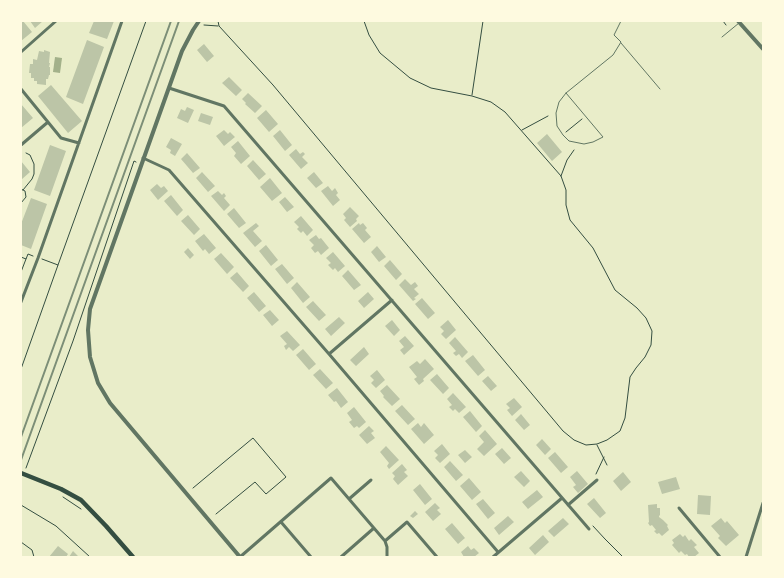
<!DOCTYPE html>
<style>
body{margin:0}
#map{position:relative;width:784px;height:578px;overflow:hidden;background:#e9edc9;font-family:"Times New Roman",serif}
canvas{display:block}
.frame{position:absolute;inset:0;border:22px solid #fefae0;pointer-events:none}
</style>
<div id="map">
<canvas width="784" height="578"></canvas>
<div class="frame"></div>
</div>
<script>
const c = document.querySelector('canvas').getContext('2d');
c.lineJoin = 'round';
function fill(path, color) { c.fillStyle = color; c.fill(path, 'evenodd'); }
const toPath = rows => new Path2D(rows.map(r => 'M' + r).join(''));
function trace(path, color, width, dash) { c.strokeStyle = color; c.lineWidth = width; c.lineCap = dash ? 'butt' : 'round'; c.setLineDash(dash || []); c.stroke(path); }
fill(toPath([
 [55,57,62,58,60,73,53,72]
]), '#a3b18a');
fill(toPath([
 [21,21,23,21,32,32,21,41],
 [30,21,43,21,35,28],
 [94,21,114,21,107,39,89,33],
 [87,40,104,47,83,104,66,97],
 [204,44,214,56,207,62,197,50],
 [44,50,50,52,49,63,50,63,49,67,50,67,50,75,49,75,48,79,46,79,46,85,37,84,37,81,34,81,34,78,31,78,31,73,29,73,30,64,33,64,33,59,37,60,39,51,44,52],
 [229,77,242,90,236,96,222,83],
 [51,85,82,121,68,133,38,96],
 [248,93,262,106,255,113,245,104,246,103,242,99],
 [21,104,33,118,21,128],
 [187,107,194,110,188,123,177,118,181,109,185,111],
 [266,110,278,124,269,132,257,118],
 [201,113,213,117,210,125,198,121],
 [224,130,228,134,230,132,235,137,224,146,216,136],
 [280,130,292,145,285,151,273,136],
 [547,134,562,152,552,161,537,143],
 [171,138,182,144,175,156,170,153,171,150,166,147],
 [238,141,250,156,241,164,234,156,236,153,231,147],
 [50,145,66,151,50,196,34,190],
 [296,149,300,154,303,152,305,154,302,157,308,163,301,169,289,155],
 [187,153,200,168,193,173,181,159],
 [253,160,266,174,259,180,247,166],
 [21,161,30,172,21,180],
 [202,172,215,186,208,192,196,178],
 [314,172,323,183,316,188,307,178],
 [270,178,282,193,272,201,260,187],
 [157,184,161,188,164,186,168,191,158,200,150,190],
 [328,186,332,191,335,188,338,193,336,195,340,200,333,206,321,191],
 [218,191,222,195,224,193,226,196,224,198,230,205,224,211,211,196],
 [171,195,183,210,177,216,164,201],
 [285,197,294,207,287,212,279,202],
 [31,198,47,204,31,249,21,245,21,224],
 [350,207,359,216,356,219,357,221,350,227,344,220,346,218,343,214],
 [234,208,246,223,239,228,227,214],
 [188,215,200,229,194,235,181,221],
 [301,216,313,230,307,236,303,231,301,233,297,229,299,227,294,222],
 [256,223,259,226,253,231,262,241,255,247,243,233],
 [359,223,360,225,363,223,367,228,365,230,371,237,364,243,352,229],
 [204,234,216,248,209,254,205,249,203,251,195,241],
 [316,235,319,239,321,238,329,248,321,255,318,251,315,253,311,248,314,245,309,240],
 [266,245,278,260,271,266,259,251],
 [377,246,386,257,379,262,371,252],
 [188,248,194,255,190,259,184,252],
 [333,252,345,266,338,272,335,268,333,270,328,265,331,263,326,258],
 [221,253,234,267,227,274,214,259],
 [390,260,402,274,396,280,384,266],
 [282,264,294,278,287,284,275,269],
 [348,270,361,285,354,290,342,276],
 [237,272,249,286,243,292,230,278],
 [405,279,411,285,415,282,418,286,414,289,419,294,414,298,416,299,413,301,399,285],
 [297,282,310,297,303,303,291,288],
 [254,292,266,306,259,312,247,298],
 [368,292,374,299,364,308,358,301],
 [422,298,435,313,428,319,415,304],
 [313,301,326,315,319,321,306,307],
 [270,310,279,320,272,326,263,315],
 [339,317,345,323,331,336,325,329],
 [392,320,400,330,394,336,385,326],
 [448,320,456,330,446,339,441,334,444,331,440,327],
 [287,331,300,345,293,351,289,347,286,350,284,346,287,344,280,336],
 [405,336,414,346,404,355,400,350,404,347,399,341],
 [455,337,468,352,462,358,459,354,456,356,453,353,456,351,449,343],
 [364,347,369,354,356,366,350,360],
 [303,349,316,364,309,370,296,355],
 [473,355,485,370,478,376,465,361],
 [425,359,434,369,423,379,424,381,419,385,414,379,417,377,409,367,417,361,420,364],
 [320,369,333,383,326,389,313,375],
 [377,370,385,380,376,388,371,383,374,380,370,376],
 [437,374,449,388,443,394,430,380],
 [488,376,497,386,491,391,482,381],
 [387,385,400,399,392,406,383,397,384,396,380,391],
 [337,388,348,402,341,408,336,401,334,402,328,395],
 [453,393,466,407,459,413,455,409,453,411,449,407,452,405,447,399],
 [514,398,522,407,512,416,507,410,510,408,506,404],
 [402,405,415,419,408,425,395,411],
 [354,407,366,422,359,428,357,426,354,428,349,422,352,420,347,413],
 [470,411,482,426,476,432,463,417],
 [521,414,530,425,524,430,515,420],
 [418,423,421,427,424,423,434,435,424,444,411,429],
 [369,426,374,431,371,433,375,438,367,444,359,435],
 [485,430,497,444,484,456,477,449,484,442,479,436],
 [542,439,551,449,545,455,536,445],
 [442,444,450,454,440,463,435,458,438,455,434,451],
 [386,446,399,460,389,469,387,466,389,463,380,452],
 [502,448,511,458,504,464,495,454],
 [465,450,472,457,465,463,458,455],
 [555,452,568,467,561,473,548,458],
 [450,461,463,475,456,481,444,467],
 [402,464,407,470,404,472,408,476,398,485,393,479,395,476,392,473],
 [521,471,530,481,524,487,514,477],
 [577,471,588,484,578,493,573,487,576,485,570,477],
 [623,472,631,482,621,491,613,481],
 [676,477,680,489,662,494,658,482],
 [469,478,481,492,472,500,460,486],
 [420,484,432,499,425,505,413,490],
 [537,490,543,497,528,509,522,502],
 [698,495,711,496,710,515,697,514],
 [594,498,606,513,600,518,587,504],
 [483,499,495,513,488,519,476,504],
 [435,503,440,508,437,510,441,514,433,521,425,512],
 [657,504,657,508,660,508,660,515,659,516,659,517,663,520,668,525,667,526,669,530,662,536,659,533,657,534,654,531,656,530,652,525,650,526,648,523,649,522,648,505],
 [415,511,418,514,413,518,410,516],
 [508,516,514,522,499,535,494,528],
 [563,518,569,524,554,537,548,531],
 [721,518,725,523,727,521,739,535,726,546,718,538,720,536,711,526],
 [452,523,465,538,458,544,445,529],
 [680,534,683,537,685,535,689,541,691,539,697,545,694,547,699,553,694,557,689,557,687,554,685,555,681,551,679,553,672,545,674,543,672,540],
 [543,535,549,542,535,555,529,548],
 [58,546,68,554,66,557,49,557],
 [468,546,471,550,474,548,479,553,474,557,464,557,461,552],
 [73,551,79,557,69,557]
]), '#bcc5a7');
trace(toPath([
 [218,21,219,26,273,85,563,431,574,440,586,445,597,444,607,440,620,431,625,418,630,377,636,368,645,357,651,345,652,331,646,318,637,308,615,290,593,248,570,220,566,205,566,190,561,176,505,112,491,102,472,96,431,88,410,78,380,53,369,35,364,21],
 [723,21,726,25],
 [204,25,218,26],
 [472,95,483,21],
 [522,130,548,116],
 [566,132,582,119],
 [561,176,567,160,574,150],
 [21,189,25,191,26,197,21,203],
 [23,190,32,179,34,174,34,164,30,155,26,153],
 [21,257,26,259,28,254,33,256],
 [58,265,146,21],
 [21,272,26,259],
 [21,369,58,265,42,259],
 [597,445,607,465],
 [26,468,73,341,134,161,136,162],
 [596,474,604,457],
 [193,488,253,438,286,477,266,494,255,482,216,514],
 [63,497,81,509],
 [21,505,56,526,90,557],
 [593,526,605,539,623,557],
 [21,542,32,550,34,557]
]), '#344e41', 1);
trace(toPath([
 [722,37,739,23],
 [621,43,660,89],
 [566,93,603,137,593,142,584,144,569,141,563,135,557,126,556,113,559,102,566,93,613,55,621,42,614,35,621,21]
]), '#617663', 1);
trace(toPath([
 [21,52,56,21],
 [169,88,224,106,589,529],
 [21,89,61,138,79,143],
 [21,145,48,122],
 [143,158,169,170,329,354,498,552],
 [21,302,38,258,122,21],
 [329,354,392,300],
 [349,499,371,480],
 [568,505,597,480],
 [679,508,720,557],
 [281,522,311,557],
 [385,541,407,522,437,557],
 [240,557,331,478,385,541,387,547,387,557],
 [341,557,374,528],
 [493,557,562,498],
 [746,557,763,503]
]), '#617663', 3);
trace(toPath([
 [199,21,193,30,182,51,90,309,88,330,90,357,98,383,110,403,240,557],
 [738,21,763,49]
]), '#617663', 4);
trace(toPath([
 [21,473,61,489,81,500,106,526,133,557]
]), '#344e41', 4.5);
trace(toPath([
 [21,437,171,21],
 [21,460,179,21]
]), '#7c8e77', 2);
</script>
